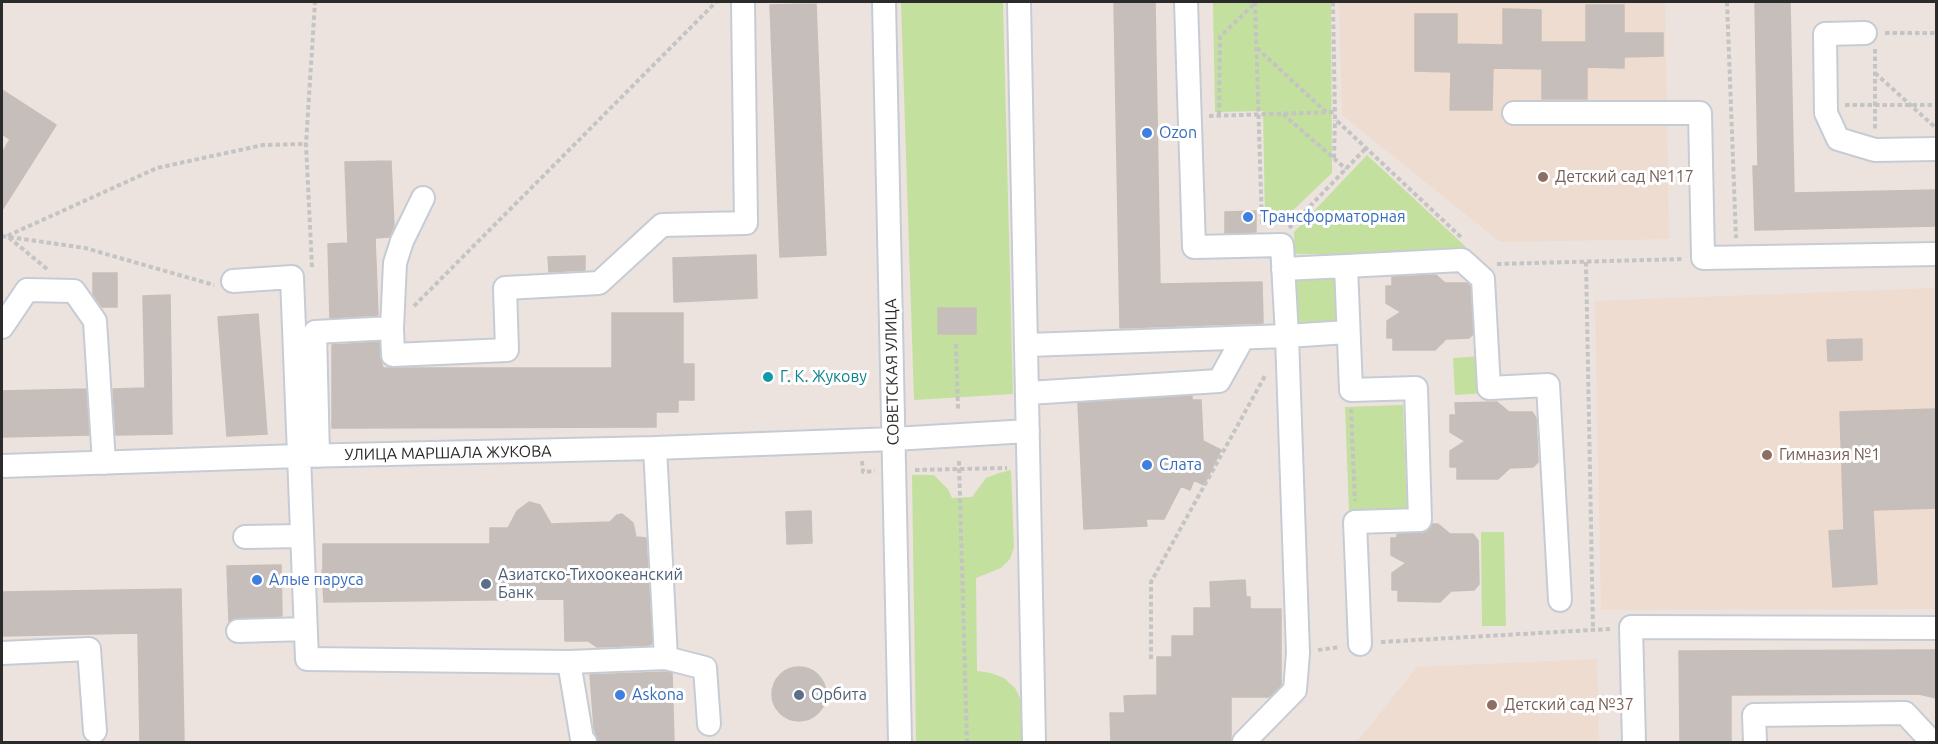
<!DOCTYPE html>
<meta charset="utf-8">
<style>
body{margin:0}
#map{position:relative;width:1938px;height:744px;overflow:hidden;background:#ece3de;font-family:Ubuntu,sans-serif}
canvas{display:block}
.frame{position:absolute;inset:0;border:3px solid #2b2b2b;pointer-events:none}
</style>
<div id="map">
<canvas width="1938" height="744"></canvas>
<div class="frame"></div>
</div>
<script>
const c = document.querySelector('canvas').getContext('2d');
c.lineJoin = 'round';
function fill(path, color) { c.fillStyle = color; c.fill(path, 'evenodd'); }
const toPath = rows => new Path2D(rows.map(r => 'M' + r).join(''));
function trace(path, color, width, dash) { c.strokeStyle = color; c.lineWidth = width; c.lineCap = dash ? 'butt' : 'round'; c.setLineDash(dash || []); c.stroke(path); }
function label(font, color, halo, rows, align = 'center') {
  c.font = font + ' Ubuntu,sans-serif'; c.lineWidth = 6; c.setLineDash([]); c.textBaseline = 'middle'; c.strokeStyle = halo; c.fillStyle = color; for (const [text, x, y, turn = 0] of rows) {
    c.save(); c.translate(x, y); c.rotate((+turn || 0) * Math.PI / 180); c.textAlign = isNaN(turn) ? turn : align; if (halo) c.strokeText(text, 0, 0); c.fillText(text, 0, 0); c.restore();
  }
}
fill(toPath([
 [1339,2,1665,2,1669,239,1500,242,1342,115],
 [1936,288,1936,609,1601,610,1595,301],
 [1597,659,1599,742,1357,742,1417,667]
]), '#eddccf');
fill(toPath([
 [901,2,1003,2,1013,394,914,400],
 [1213,2,1331,2,1332,173,1285,218,1265,219,1263,111,1215,112],
 [1367,155,1466,247,1435,260,1341,261,1340,254,1295,254,1294,232],
 [1339,274,1342,337,1299,339,1296,276],
 [1483,356,1485,393,1455,395,1453,358],
 [1403,405,1407,509,1349,511,1345,407],
 [1011,470,1014,547,1010,559,1001,568,976,578,977,671,991,673,1004,678,1015,688,1021,700,1021,742,916,742,912,475,934,475,948,489,952,498,972,497,986,478,999,473],
 [1481,532,1504,532,1506,626,1482,626]
]), '#c3e09e');
const building = toPath([
 [1114,2,1155,2,1160,284,1262,282,1263,323,1120,328,1114,2],
 [1755,2,1790,2,1794,193,1936,190,1936,226,1755,230,1753,166,1758,166,1755,2],
 [816,4,826,255,780,257,770,5,816,4],
 [1586,5,1624,5,1624,33,1663,33,1663,56,1624,57,1624,68,1587,67,1587,99,1542,99,1542,69,1493,68,1492,110,1450,110,1451,72,1415,71,1415,14,1457,14,1457,44,1503,45,1503,9,1541,10,1541,42,1586,42,1586,5],
 [2,90,56,125,2,210,2,153,10,139,2,134,2,90],
 [391,161,394,227,389,237,375,238,378,315,330,318,328,244,348,243,345,162,391,161],
 [1256,211,1256,232,1225,233,1225,212,1256,211],
 [756,255,757,298,674,302,673,258,756,255],
 [585,256,585,270,549,272,548,257,585,256],
 [93,273,117,273,117,307,102,307,93,294,93,273],
 [1436,275,1445,283,1467,283,1470,286,1473,334,1469,338,1446,339,1435,350,1393,350,1393,338,1387,338,1387,321,1401,312,1386,303,1386,286,1392,286,1392,277,1436,275],
 [170,295,172,434,116,435,113,389,145,388,143,296,170,295],
 [938,308,976,308,976,334,938,334,938,308],
 [612,313,683,313,683,364,694,364,694,400,678,400,678,412,656,412,656,427,332,428,332,345,379,342,380,356,383,368,612,368,612,313],
 [258,314,267,434,227,436,218,317,258,314],
 [1862,339,1862,360,1828,361,1827,340,1862,339],
 [86,389,89,435,2,437,2,391,86,389],
 [1192,396,1192,400,1201,400,1203,441,1221,450,1204,485,1194,480,1190,490,1181,486,1164,519,1146,519,1147,526,1084,529,1078,403,1192,396],
 [1497,402,1509,412,1532,412,1536,418,1538,462,1533,467,1510,468,1498,479,1457,479,1457,467,1450,467,1450,451,1465,441,1450,432,1450,415,1456,415,1455,403,1497,402],
 [1936,409,1936,508,1873,510,1877,584,1833,587,1829,531,1844,530,1840,412,1936,409],
 [529,502,540,505,551,524,610,522,617,515,622,514,633,523,636,537,646,538,652,643,650,645,597,647,588,641,565,641,564,599,324,602,322,570,323,570,323,544,490,544,490,528,508,528,517,511,529,502],
 [811,511,812,543,787,544,786,512,811,511],
 [1432,524,1438,524,1450,534,1473,534,1478,541,1479,584,1474,590,1451,591,1440,602,1398,601,1398,590,1392,590,1392,573,1406,563,1391,555,1391,538,1397,538,1397,534,1427,532,1432,524],
 [281,565,282,616,238,618,229,622,227,566,281,565],
 [1245,580,1246,597,1250,597,1250,609,1281,609,1281,685,1269,697,1231,697,1231,742,1111,742,1110,713,1125,713,1124,696,1157,695,1157,657,1172,657,1172,636,1194,636,1194,608,1211,608,1210,582,1245,580],
 [181,589,184,742,140,742,138,633,2,636,2,592,181,589],
 [1936,650,1936,698,1919,694,1731,695,1731,742,1680,742,1679,651,1936,650],
 '772 694a27 27 0 1 1 54 0a27 27 0 1 1-54 0Z',
 [666,672,672,673,674,742,598,742,594,727,590,675,666,672]
]);
fill(building, '#c5beba');
trace(building, '#c8beb8', 1.5);
const minor = toPath([
 [884,2,900,742],
 [1019,2,1034,742],
 [1186,2,1194,247,1282,245,1287,336,1347,332],
 [1865,33,1825,34,1826,113,1838,139,1875,150,1936,149],
 [1514,113,1700,113,1703,258,1936,254],
 [1346,266,1462,260,1483,279,1489,388,1548,385,1560,600],
 [1283,269,1346,266,1351,390,1416,388,1420,520,1355,522,1360,644],
 [233,281,292,277,307,659,569,662],
 [2,327,27,290,74,291,95,321,104,463],
 [392,328,395,263,402,241,423,198],
 [1027,345,1287,336,1298,653,1295,690,1244,742],
 [1028,393,1219,381,1243,338],
 [655,448,666,658,705,668,709,724],
 [318,456,315,332,392,328,393,355,507,350,505,288,599,283,662,225,746,223,743,2],
 [2,466,299,456,655,448,894,439,1028,431],
 [245,537,302,536],
 [238,631,306,629],
 [2,653,89,649,95,731],
 [585,742,582,739,569,662,666,658],
 [1634,742,1631,627,1936,628],
 [1755,742,1754,715,1905,713,1932,742]
]);
trace(minor, '#c6ccd4', 26);
trace(toPath([
 [1255,2,1262,226],
 [1333,2,1335,119,1463,239],
 [1727,2,1736,238],
 [1885,33,1936,33],
 [1257,48,1326,112],
 [1875,49,1875,129],
 [1875,73,1936,128],
 [1845,105,1936,105],
 [1283,114,1346,169],
 [1219,115,1220,37,1254,4],
 [1209,116,1335,112],
 [1334,158,1335,120],
 [1289,228,1366,148],
 [2,236,85,248,214,285],
 [1586,262,1593,630],
 [1497,264,1684,259],
 [312,267,306,144,315,2],
 [47,269,7,236,157,168,263,145,306,144],
 [414,306,716,2],
 [956,344,958,409],
 [1351,409,1355,501],
 [862,461,863,472,875,471],
 [959,461,967,742],
 [915,470,1007,468],
 [1381,642,1610,629],
 [1318,650,1340,647],
 [1151,659,1151,582,1266,374]
]), '#c4c4c4', 4, [4.5, 3]);
trace(minor, '#fff', 22);
for (const [x, y, r, color] of [
 [1147,133,6,"#3f7fe0"],
 [1543,177,6,"#8d6e63"],
 [1248,217,6,"#3f7fe0"],
 [768,377,6,"#0f9aa8"],
 [1767,455,6,"#8d6e63"],
 [1147,465,6,"#3f7fe0"],
 [257,580,6,"#3f7fe0"],
 [486,584,6,"#5c6f8a"],
 [620,695,6,"#3f7fe0"],
 [799,695,6,"#5c6f8a"],
 [1492,705,6,"#8d6e63"]
]) { const dot = new Path2D(); dot.arc(x, y, r, 0, 2 * Math.PI); c.fillStyle = color; c.fill(dot); trace(dot, '#fff', 2); }
label('16px', '#366cbe', '#fff', [
 ["Ozon",1159,133],
 ["Трансформаторная",1260,217],
 ["Слата",1159,465],
 ["Алые паруса",269,580],
 ["Askona",632,695]
], 'left');
label('16px', '#785e54', '#fff', [
 ["Детский сад №117",1555,177],
 ["Гимназия №1",1779,455],
 ["Детский сад №37",1504,705]
], 'left');
label('16px', '#2b2b2b', '#fff', [
 ["СОВЕТСКАЯ УЛИЦА",892,372,-91],
 ["УЛИЦА МАРШАЛА ЖУКОВА",448,453,-1]
]);
label('16px', '#0d838f', '#fff', [
 ["Г. К. Жукову",780,377]
], 'left');
label('16px', '#4e5e75', '#fff', [
 ["Азиатско-Тихоокеанский",498,575],
 ["Банк",498,593],
 ["Орбита",811,695]
], 'left');
</script>
